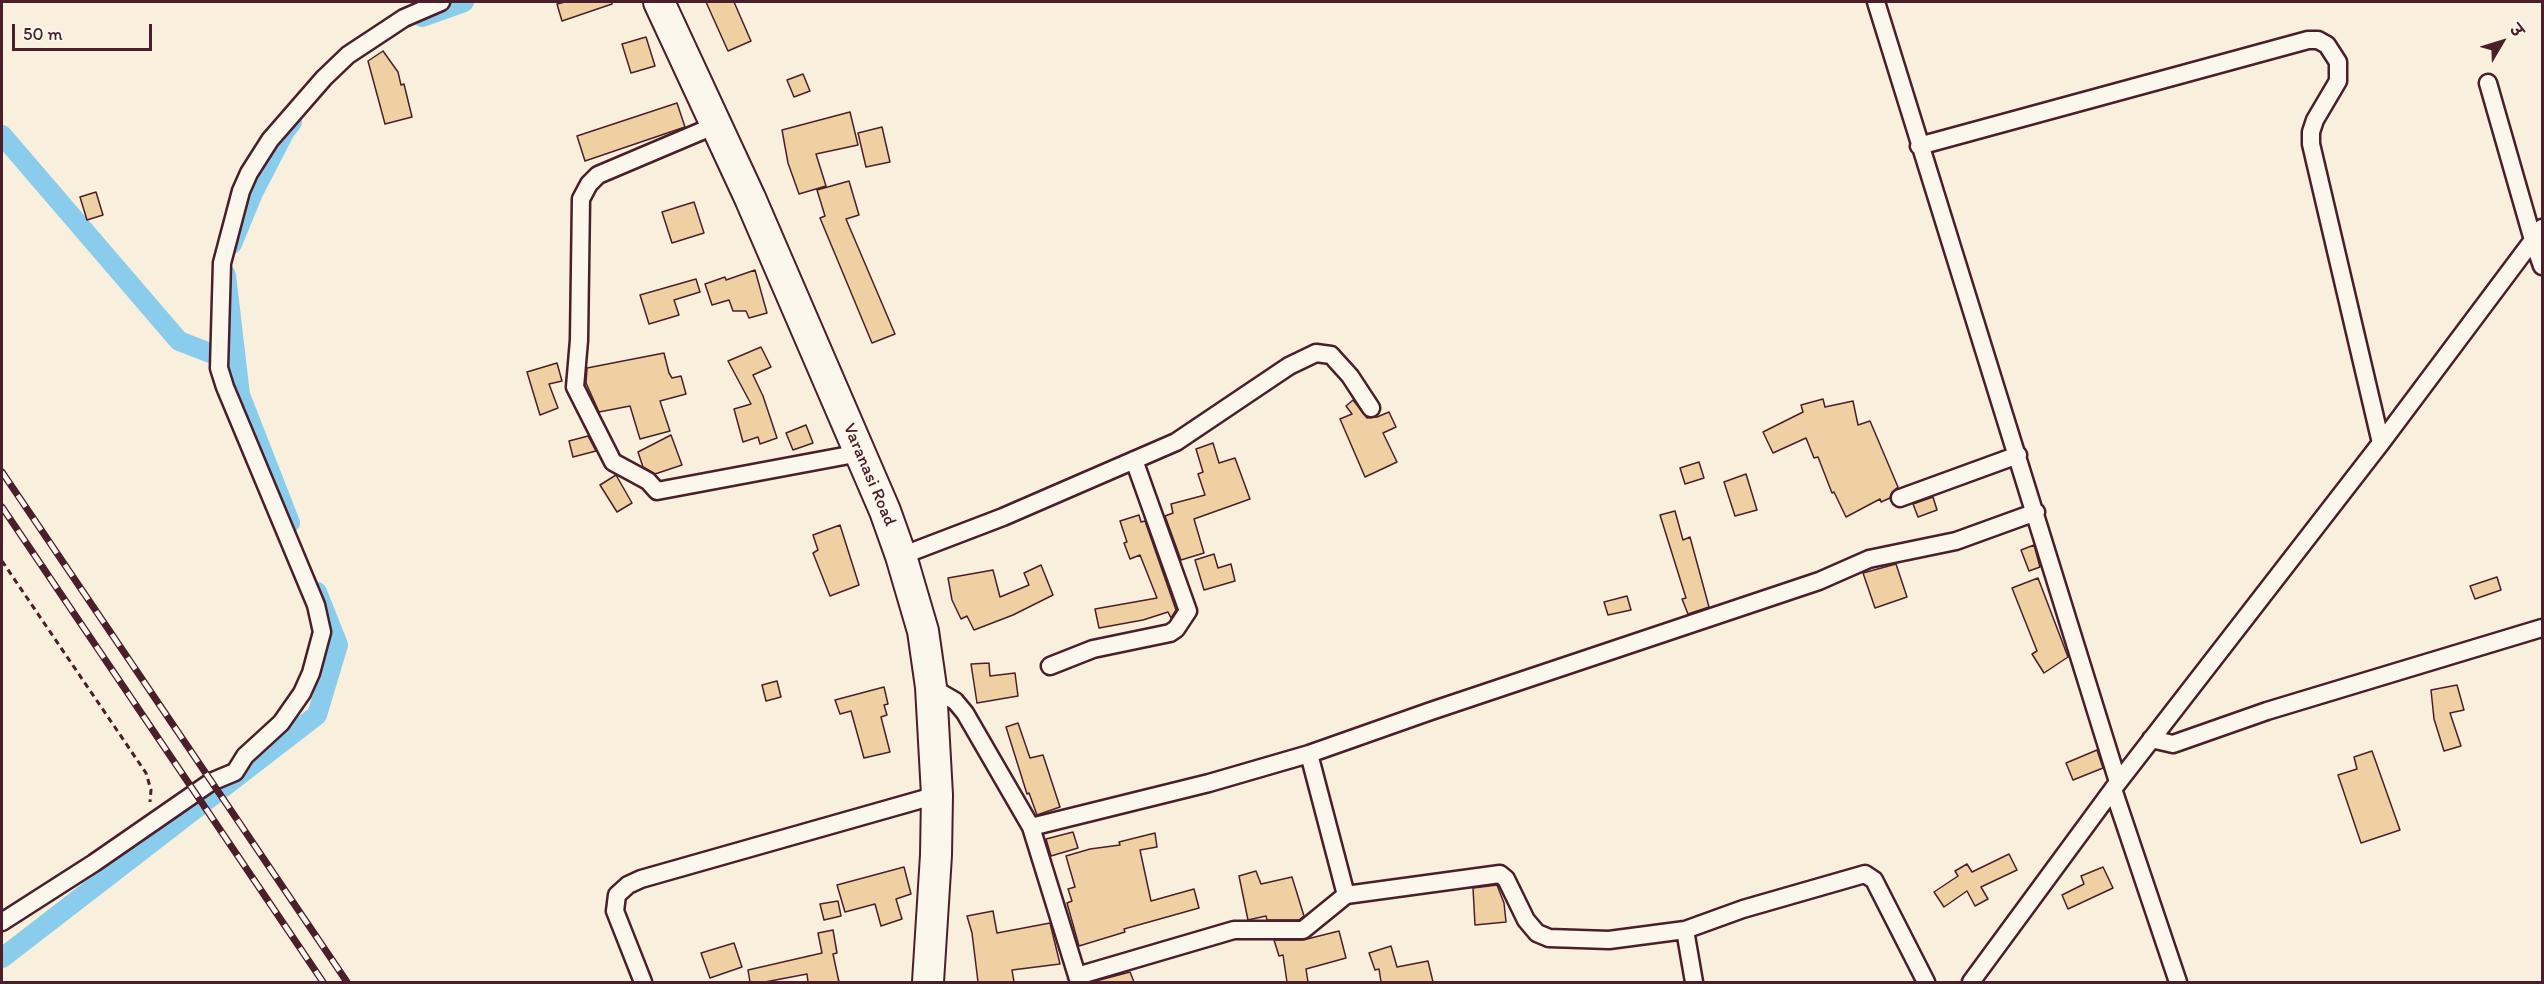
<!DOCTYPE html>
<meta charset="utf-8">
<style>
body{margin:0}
#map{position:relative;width:2544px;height:984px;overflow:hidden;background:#f9efdd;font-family:Itim,"Playpen Sans Deva",sans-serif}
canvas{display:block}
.frame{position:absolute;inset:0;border:3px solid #4a1f2b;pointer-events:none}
.north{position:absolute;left:2472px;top:12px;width:60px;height:60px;-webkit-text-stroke:4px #fbf7ec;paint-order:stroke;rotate:52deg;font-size:16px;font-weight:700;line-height:24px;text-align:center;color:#4a1f2b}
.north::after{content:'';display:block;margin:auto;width:21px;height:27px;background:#4a1f2b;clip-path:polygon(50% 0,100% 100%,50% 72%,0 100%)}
.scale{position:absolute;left:12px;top:24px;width:140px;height:27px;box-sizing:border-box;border:3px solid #4a1f2b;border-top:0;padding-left:8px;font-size:18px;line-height:21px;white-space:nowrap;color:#4a1f2b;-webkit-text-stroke:4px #fbf7ec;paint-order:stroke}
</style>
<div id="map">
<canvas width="2544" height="984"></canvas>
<div class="frame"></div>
<div class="north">उ</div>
<div class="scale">50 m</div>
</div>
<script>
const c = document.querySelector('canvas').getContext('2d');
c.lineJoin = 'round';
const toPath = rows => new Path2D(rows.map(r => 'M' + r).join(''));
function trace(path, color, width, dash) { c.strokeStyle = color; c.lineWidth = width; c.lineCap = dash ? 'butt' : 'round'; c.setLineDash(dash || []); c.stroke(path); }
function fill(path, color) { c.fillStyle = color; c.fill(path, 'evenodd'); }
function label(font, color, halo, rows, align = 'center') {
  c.font = font + ' Itim,sans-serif'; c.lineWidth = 6; c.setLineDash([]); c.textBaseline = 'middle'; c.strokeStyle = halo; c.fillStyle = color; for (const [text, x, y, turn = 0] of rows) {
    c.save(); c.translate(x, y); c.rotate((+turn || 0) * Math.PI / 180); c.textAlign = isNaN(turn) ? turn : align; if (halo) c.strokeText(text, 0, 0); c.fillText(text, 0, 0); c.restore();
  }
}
trace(toPath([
 [422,17,464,2],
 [2,135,179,341,236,363],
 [232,244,253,193,285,131,292,122],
 [226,275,240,395,290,523],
 [2,958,317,715,338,645,317,592]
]), '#8accec', 20);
const building = toPath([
 [565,2,612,2,612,4,562,21,557,4,565,2],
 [706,2,734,2,751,41,728,51,706,2],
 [646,37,655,66,631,73,622,44,646,37],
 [383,51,398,72,401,85,404,84,412,117,385,124,368,61,383,51],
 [803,74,810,91,794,97,787,80,803,74],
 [677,103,685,127,585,161,577,136,677,103],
 [850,112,858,145,816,154,826,186,799,194,788,163,782,130,850,112],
 [882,127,890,162,866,167,858,133,882,127],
 [849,181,859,215,846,219,895,334,872,343,820,218,825,216,817,190,849,181],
 [96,192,103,215,87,220,80,197,96,192],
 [694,202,704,233,672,243,662,212,694,202],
 [755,270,767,313,749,318,746,311,733,311,729,300,712,305,705,284,725,277,726,280,755,270],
 [696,279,700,292,674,300,679,315,649,324,640,295,696,279],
 [761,347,771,367,753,375,763,396,777,438,760,444,758,437,743,442,734,409,751,404,728,361,761,347],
 [664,353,669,373,672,378,681,376,686,394,660,401,670,431,640,439,630,406,599,412,586,383,587,368,664,353],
 [557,363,562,381,549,384,558,408,540,415,527,372,557,363],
 [1823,399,1825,407,1853,401,1858,425,1870,421,1898,487,1892,492,1890,498,1881,502,1880,499,1846,517,1834,492,1832,493,1818,457,1814,458,1806,438,1773,453,1763,432,1803,412,1801,405,1823,399],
 [1353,400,1367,418,1377,417,1389,412,1396,427,1383,433,1397,462,1365,477,1340,419,1352,414,1346,406,1353,400],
 [806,425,813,443,793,450,786,433,806,425],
 [671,435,682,465,655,474,643,467,638,452,671,435],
 [588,436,596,451,573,457,569,441,588,436],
 [1213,443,1219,463,1235,458,1250,499,1194,519,1204,553,1181,560,1165,516,1173,513,1171,504,1205,495,1198,474,1203,472,1196,449,1213,443],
 [1699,462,1704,478,1685,484,1680,468,1699,462],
 [1746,474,1757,510,1735,516,1724,482,1746,474],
 [616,475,632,503,617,512,600,485,616,475],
 [1933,497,1937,510,1918,517,1913,504,1933,497],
 [1675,511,1683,540,1690,537,1709,607,1688,614,1682,599,1686,598,1660,515,1675,511],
 [1139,515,1141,522,1145,521,1176,610,1171,618,1168,612,1143,620,1099,628,1095,609,1157,598,1140,555,1130,559,1124,543,1127,542,1120,521,1139,515],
 [840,525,859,585,830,596,813,553,818,550,813,535,840,525],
 [2034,545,2040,567,2029,571,2021,550,2034,545],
 [1214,554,1218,568,1231,564,1235,581,1204,590,1195,560,1214,554],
 [1896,564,1907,597,1875,608,1863,573,1896,564],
 [1041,565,1053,595,1013,615,974,630,967,616,961,619,952,600,948,578,993,570,1000,597,1029,585,1024,573,1041,565],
 [2497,577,2501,590,2475,599,2470,586,2497,577],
 [2038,578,2068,657,2044,673,2032,654,2037,651,2012,588,2038,578],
 [1627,596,1631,610,1608,615,1604,602,1627,596],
 [989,663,990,676,1015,673,1018,696,977,703,971,664,989,663],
 [777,681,781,697,766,701,762,685,777,681],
 [2457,685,2464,710,2450,713,2461,746,2444,751,2434,719,2431,690,2457,685],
 [884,687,888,704,884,705,887,715,881,717,890,752,864,758,851,711,840,714,835,700,884,687],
 [1018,723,1030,758,1043,755,1060,807,1037,815,1029,793,1027,794,1006,727,1018,723],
 [2097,750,2103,768,2073,780,2066,763,2097,750],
 [2372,751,2400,830,2361,843,2338,775,2357,769,2354,757,2372,751],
 [1073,832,1078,848,1051,856,1046,839,1073,832],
 [1155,833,1157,847,1140,850,1151,901,1194,889,1199,908,1124,929,1125,932,1079,946,1067,903,1072,901,1068,889,1075,887,1066,856,1090,849,1120,845,1119,842,1155,833],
 [2009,854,2017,870,1981,887,1988,899,1975,906,1967,891,1944,907,1934,892,1958,876,1955,871,1967,864,1972,872,2009,854],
 [904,867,911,894,896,899,902,919,881,926,875,904,845,912,837,885,904,867],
 [2103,867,2113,888,2068,909,2062,895,2084,884,2081,876,2103,867],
 [1256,871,1261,884,1292,877,1304,916,1299,920,1267,920,1266,916,1248,920,1239,876,1256,871],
 [1497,885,1504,903,1506,922,1475,925,1473,888,1497,885],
 [838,901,841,916,824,920,820,904,838,901],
 [993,911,997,933,1050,923,1060,964,1012,970,1014,982,978,982,972,933,967,916,993,911],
 [833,930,837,953,833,954,839,982,808,982,807,974,765,982,750,982,748,970,822,953,818,933,833,930],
 [1339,931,1346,958,1306,969,1308,982,1287,982,1283,955,1279,956,1274,940,1303,940,1339,931],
 [734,943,742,967,710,978,701,953,734,943],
 [1391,946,1397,967,1428,961,1433,982,1381,982,1379,969,1375,970,1369,953,1391,946],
 [1130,972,1134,982,1092,982,1130,972]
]);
fill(building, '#efd0a2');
trace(building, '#4a1f2b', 1.5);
const street = toPath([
 [1876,2,2118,782],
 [2488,83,2533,240,2542,266],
 [716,125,598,175,589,184,581,199,579,340,575,387,613,462,648,481,657,491,860,453],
 [1919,146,2308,40,2318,40,2327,45,2338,62,2338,81,2315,120,2311,132,2311,144,2381,443],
 [1900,498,2018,455],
 [901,556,1003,517,1176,442,1289,366,1316,353,1331,355,1350,376,1371,408],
 [1050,666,1093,649,1170,633,1176,629,1188,611,1134,460],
 [931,687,955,701,965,713,1031,827,1079,982],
 [2151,739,2173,744,2267,711,2542,628],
 [1309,754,1346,895,1500,874,1506,879,1526,920,1537,933,1549,938,1609,940,1685,930,1743,909,1865,874,1874,880,1926,982],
 [2113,789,2178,982],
 [1031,827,1209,783,1309,754,1431,711,1819,581,1869,559,1956,541,2036,512],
 [2,922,94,863,211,782,235,772,245,756,281,723,302,693,311,673,322,632,316,605,225,387,219,368,222,263,241,191,249,173,270,140,324,78,348,55,404,18,441,2],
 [1685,930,1694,982],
 [1077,976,1234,930,1303,930,1346,895],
 [643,982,615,911,617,895,628,885,641,879,937,795],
 [1971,982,2113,789,2381,443,2542,228]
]);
const highway = toPath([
 [659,2,750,198,885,511,901,556,923,631,931,687,937,795,936,855,928,982]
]);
trace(street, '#4a1f2b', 21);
trace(highway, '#4a1f2b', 34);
trace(toPath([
 [2,561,146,773,151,790,150,802]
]), '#4a1f2b', 3, [6, 4.5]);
trace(street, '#fbf7ec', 16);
trace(highway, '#fbf7ec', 30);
const rail = toPath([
 [2,472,347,982],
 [2,507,323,982]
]);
trace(rail, '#4a1f2b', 7);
trace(rail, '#fbf7ec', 4.5, [14]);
label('18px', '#4a1f2b', '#fbf7ec', [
 ["Varanasi Road",869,475,67]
]);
</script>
